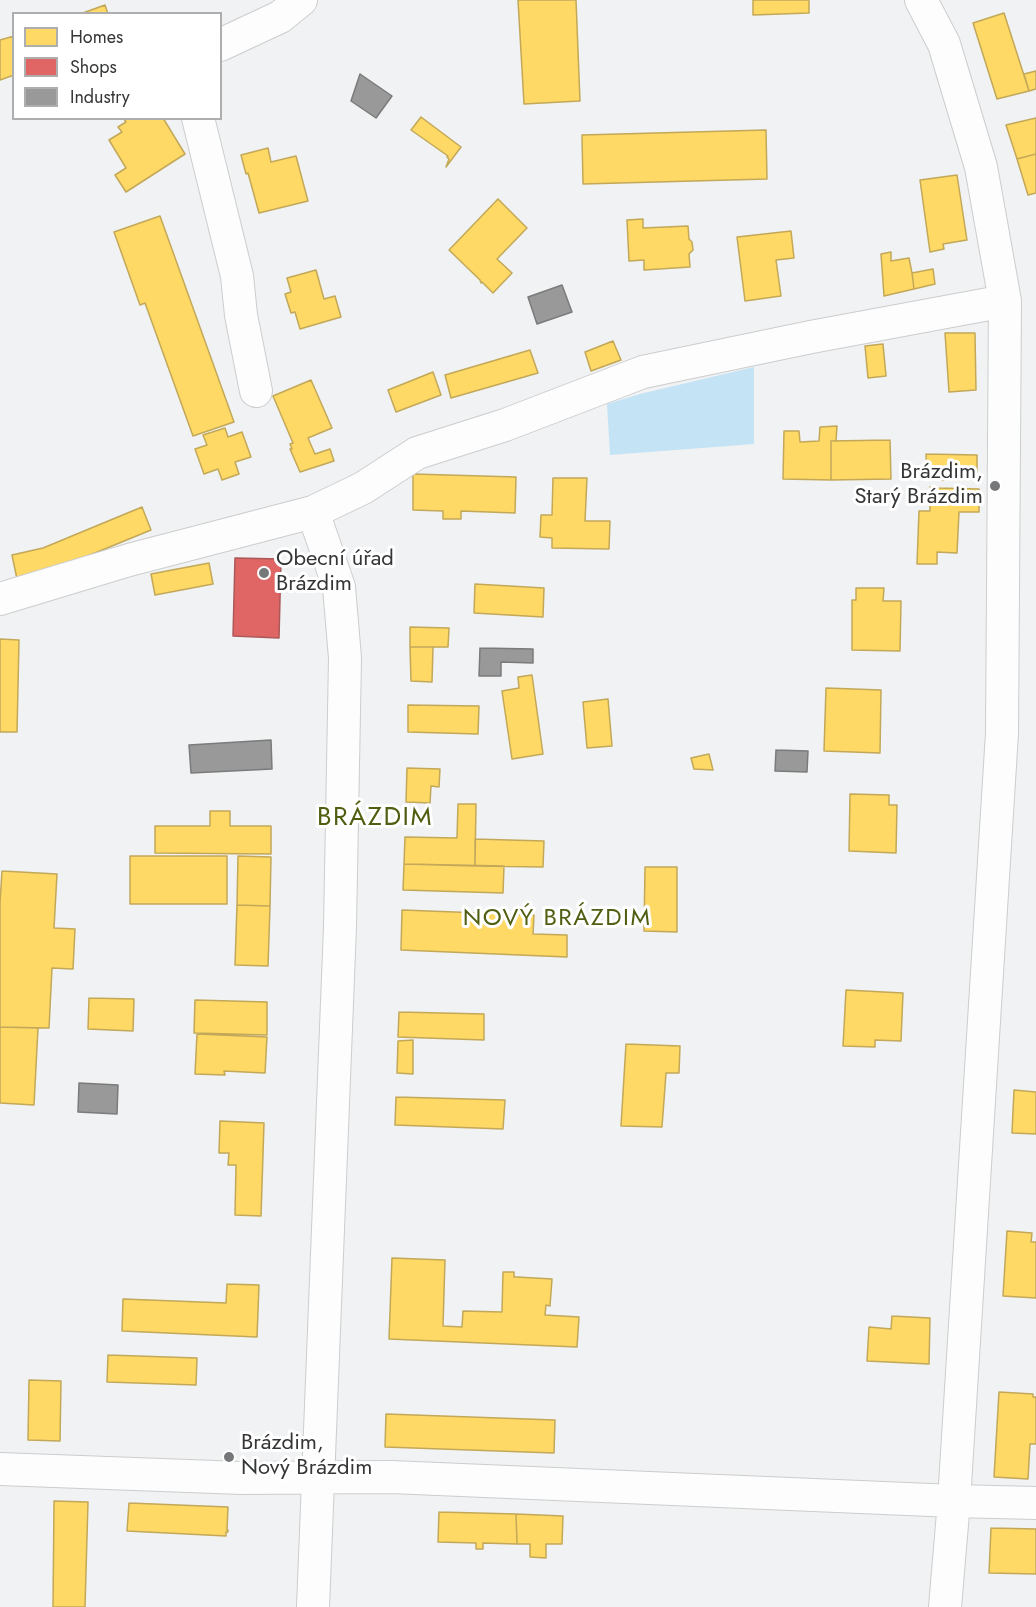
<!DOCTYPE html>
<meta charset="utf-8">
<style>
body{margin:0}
#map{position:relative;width:1036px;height:1607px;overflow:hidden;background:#f0f2f3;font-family:Jost,sans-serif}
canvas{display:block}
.legend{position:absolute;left:12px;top:12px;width:210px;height:108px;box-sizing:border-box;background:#fff;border:2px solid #aeaeaf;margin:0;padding:8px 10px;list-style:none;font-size:18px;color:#343536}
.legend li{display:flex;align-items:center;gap:12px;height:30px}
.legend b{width:30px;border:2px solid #aeaeaf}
</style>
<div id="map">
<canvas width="1036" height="1607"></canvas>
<ul class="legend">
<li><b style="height:16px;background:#ffd966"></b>Homes</li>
<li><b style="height:16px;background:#e06666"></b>Shops</li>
<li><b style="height:16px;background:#999"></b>Industry</li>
</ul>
</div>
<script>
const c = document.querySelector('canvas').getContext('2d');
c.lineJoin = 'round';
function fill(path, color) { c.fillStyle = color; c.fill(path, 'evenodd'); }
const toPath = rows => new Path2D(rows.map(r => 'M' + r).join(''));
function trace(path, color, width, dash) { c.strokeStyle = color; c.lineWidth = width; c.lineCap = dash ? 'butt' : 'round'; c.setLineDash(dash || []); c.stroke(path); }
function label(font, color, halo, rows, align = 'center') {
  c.font = font + ' Jost,sans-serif'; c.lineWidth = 6; c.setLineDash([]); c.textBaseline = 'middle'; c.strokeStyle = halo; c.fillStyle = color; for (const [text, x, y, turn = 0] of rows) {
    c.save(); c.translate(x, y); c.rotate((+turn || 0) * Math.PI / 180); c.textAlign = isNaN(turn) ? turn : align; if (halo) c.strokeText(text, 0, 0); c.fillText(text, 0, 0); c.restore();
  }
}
fill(toPath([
 [754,367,754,444,610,455,607,404,640,394]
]), '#c4e4f6');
const homes = toPath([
 [518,0,576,0,580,101,524,104,518,0],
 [753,0,809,0,809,13,753,15,753,0],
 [105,5,108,14,80,14,105,5],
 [1004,13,1029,91,997,99,973,23,1004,13],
 [14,36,14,75,0,80,0,40,14,36],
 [1036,71,1036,89,1029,91,1024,74,1036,71],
 [421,117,461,147,446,167,449,159,447,157,448,156,411,130,421,117],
 [123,118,163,118,185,154,126,192,115,175,126,168,109,140,122,132,118,127,126,122,123,118],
 [1036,118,1036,154,1017,159,1006,125,1036,118],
 [766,130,767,179,583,184,582,135,766,130],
 [268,148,271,162,296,156,308,201,259,213,248,173,246,174,241,155,268,148],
 [1036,154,1036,193,1028,195,1017,159,1036,154],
 [957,175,967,240,943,244,944,249,930,252,920,180,957,175],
 [498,199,527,228,497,259,512,273,493,293,482,282,481,283,480,280,449,250,498,199],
 [160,216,234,422,193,436,145,303,140,305,114,232,160,216],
 [643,219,643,228,688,226,689,239,692,242,693,250,689,254,690,267,644,270,644,260,629,261,627,220,643,219],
 [791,231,794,258,776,260,781,296,745,301,737,237,791,231],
 [891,252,891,261,909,258,912,273,914,289,884,296,881,254,891,252],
 [933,269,935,284,914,289,912,273,933,269],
 [316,270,324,299,335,296,341,317,300,329,295,312,291,313,285,294,291,292,287,278,316,270],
 [945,333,975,333,976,390,949,392,945,333],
 [613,341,621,360,591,371,585,352,613,341],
 [883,344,886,376,868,378,865,346,883,344],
 [530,350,538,373,451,398,445,375,530,350],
 [433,372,441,395,396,412,388,390,433,372],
 [311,380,332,428,308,438,315,454,330,449,334,461,300,472,290,449,292,449,290,444,293,443,273,396,311,380],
 [837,426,836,441,831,441,831,480,783,479,784,431,799,431,800,442,819,441,820,427,837,426],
 [225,428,228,437,242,432,251,457,235,462,239,474,222,480,218,469,204,474,195,449,207,445,203,435,225,428],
 [890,440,891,479,831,480,831,441,890,440],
 [926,454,977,455,977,480,927,480,926,454],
 [413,474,516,477,515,513,461,511,461,519,443,519,443,511,413,510,413,474],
 [553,478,587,478,585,521,610,521,609,549,552,548,552,538,540,537,541,515,552,515,553,478],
 [934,486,936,486,936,488,979,489,979,512,959,512,957,553,937,552,937,564,917,564,919,511,930,511,930,487,934,488,934,486],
 [142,507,151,530,51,571,17,579,12,555,43,548,142,507],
 [209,563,213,584,155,595,151,574,209,563],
 [475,584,544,588,543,617,474,613,475,584],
 [856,588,884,588,883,601,901,601,900,651,852,650,852,600,856,600,856,588],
 [410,627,449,628,448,647,410,647,410,627],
 [0,639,19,640,17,732,0,732,0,639],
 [410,647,433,647,432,682,411,681,410,647],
 [532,675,543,754,512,759,502,691,519,688,518,677,532,675],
 [826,688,881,690,880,753,824,751,826,688],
 [608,699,612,746,587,748,583,702,608,699],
 [408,705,479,706,478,734,408,732,408,705],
 [709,754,713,770,694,769,691,758,709,754],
 [407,768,440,769,439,787,431,786,430,803,406,802,407,768],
 [850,794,889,795,889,805,897,805,896,853,849,851,850,794],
 [458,804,476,804,475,866,404,864,405,837,457,838,458,804],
 [210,811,230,811,230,826,271,826,271,854,155,853,155,826,210,826,210,811],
 [475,839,544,841,543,867,475,866,475,839],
 [130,856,227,856,227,904,130,904,130,856],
 [238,856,271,857,270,906,237,905,238,856],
 [404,864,504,866,503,893,403,890,404,864],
 [645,867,677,867,677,932,644,931,645,867],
 [2,871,57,874,54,928,75,929,73,969,52,968,49,1028,0,1027,0,903,2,871],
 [237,905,270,906,268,966,235,965,237,905],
 [402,910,534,915,533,934,567,935,567,957,401,950,402,910],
 [846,990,903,993,901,1041,875,1040,875,1047,843,1046,846,990],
 [89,998,134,999,133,1031,88,1029,89,998],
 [195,1000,267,1002,267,1035,194,1033,195,1000],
 [399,1012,484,1014,484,1040,398,1037,399,1012],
 [0,1027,38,1028,34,1105,0,1103,0,1027],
 [197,1034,267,1037,265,1073,224,1071,225,1075,195,1074,197,1034],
 [413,1040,413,1074,397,1073,398,1041,413,1040],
 [626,1044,680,1046,679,1073,666,1073,662,1127,621,1126,626,1044],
 [1014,1090,1036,1092,1036,1134,1012,1133,1014,1090],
 [396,1097,505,1100,503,1129,395,1125,396,1097],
 [220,1121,264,1123,261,1216,235,1215,236,1165,228,1165,229,1153,219,1153,220,1121],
 [1007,1231,1032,1233,1031,1242,1036,1242,1036,1298,1003,1296,1007,1231],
 [392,1258,445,1260,443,1326,462,1327,463,1311,502,1312,503,1272,514,1272,514,1277,517,1277,552,1279,550,1306,546,1305,545,1315,579,1317,577,1347,389,1339,392,1258],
 [227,1284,259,1285,257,1337,122,1331,123,1299,226,1303,227,1284],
 [892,1316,930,1318,929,1364,867,1361,869,1327,891,1329,892,1316],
 [108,1355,197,1358,196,1385,107,1382,108,1355],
 [29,1380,61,1381,60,1441,28,1440,29,1380],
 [999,1392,1033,1394,1033,1397,1036,1397,1036,1444,1030,1444,1028,1479,994,1477,999,1392],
 [386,1414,555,1420,554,1453,385,1447,386,1414],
 [54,1501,88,1502,85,1607,53,1607,54,1501],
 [129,1503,228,1507,227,1530,228,1530,228,1532,226,1532,226,1536,127,1531,129,1503],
 [439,1512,516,1514,517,1544,483,1543,483,1549,476,1549,476,1543,438,1542,439,1512],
 [516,1514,563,1516,562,1544,546,1544,546,1558,530,1557,530,1544,517,1544,516,1514],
 [991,1528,1036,1529,1036,1574,989,1573,991,1528]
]);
fill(homes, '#ffd966');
trace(homes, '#c2a858', 1.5);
const shops = toPath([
 [235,558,281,559,279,638,233,636,235,558]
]);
fill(shops, '#e06666');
trace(shops, '#ac5758', 1.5);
const industry = toPath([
 [360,74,392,96,376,118,351,101,360,74],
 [562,285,572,312,537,324,528,297,562,285],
 [480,648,533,649,533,663,501,662,501,676,479,676,480,648],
 [271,740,272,769,191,773,189,745,271,740],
 [776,750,808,751,807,772,775,771,776,750],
 [79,1083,118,1085,117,1114,78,1112,79,1083]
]);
fill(industry, '#999');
trace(industry, '#7b7b7b', 1.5);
const minor = toPath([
 [921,0,944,44,981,167,1005,301,1002,733,954,1501,945,1607],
 [220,45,280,17,301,0],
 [198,118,237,276,241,315,256,391],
 [0,599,129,560,313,512,363,488,417,453,505,425,643,372,811,337,1005,301],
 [0,1469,242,1478,391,1477,954,1501,1036,1503],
 [313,1607,340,927,345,658,339,587,313,512]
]);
trace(minor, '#cccdce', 34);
trace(minor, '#fdfdfd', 32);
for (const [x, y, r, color] of [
 [995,486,6,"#767778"],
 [264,573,6,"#767778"],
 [229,1457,6,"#767778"]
]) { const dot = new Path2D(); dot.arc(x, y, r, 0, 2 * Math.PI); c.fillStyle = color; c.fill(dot); trace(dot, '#fff', 2); }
label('22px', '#343536', '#fff', [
 ["Brázdim,",983,473,"right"],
 ["Starý Brázdim",983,498,"right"],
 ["Obecní úřad",276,560],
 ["Brázdim",276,585],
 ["Brázdim,",241,1444],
 ["Nový Brázdim",241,1469]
], 'left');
c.letterSpacing = '1.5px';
label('24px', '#4f5e10', '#fff', [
 ["NOVÝ BRÁZDIM",557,919]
]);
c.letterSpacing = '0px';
c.letterSpacing = '1.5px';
label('26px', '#4f5e10', '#fff', [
 ["BRÁZDIM",375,819]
]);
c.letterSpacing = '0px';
</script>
